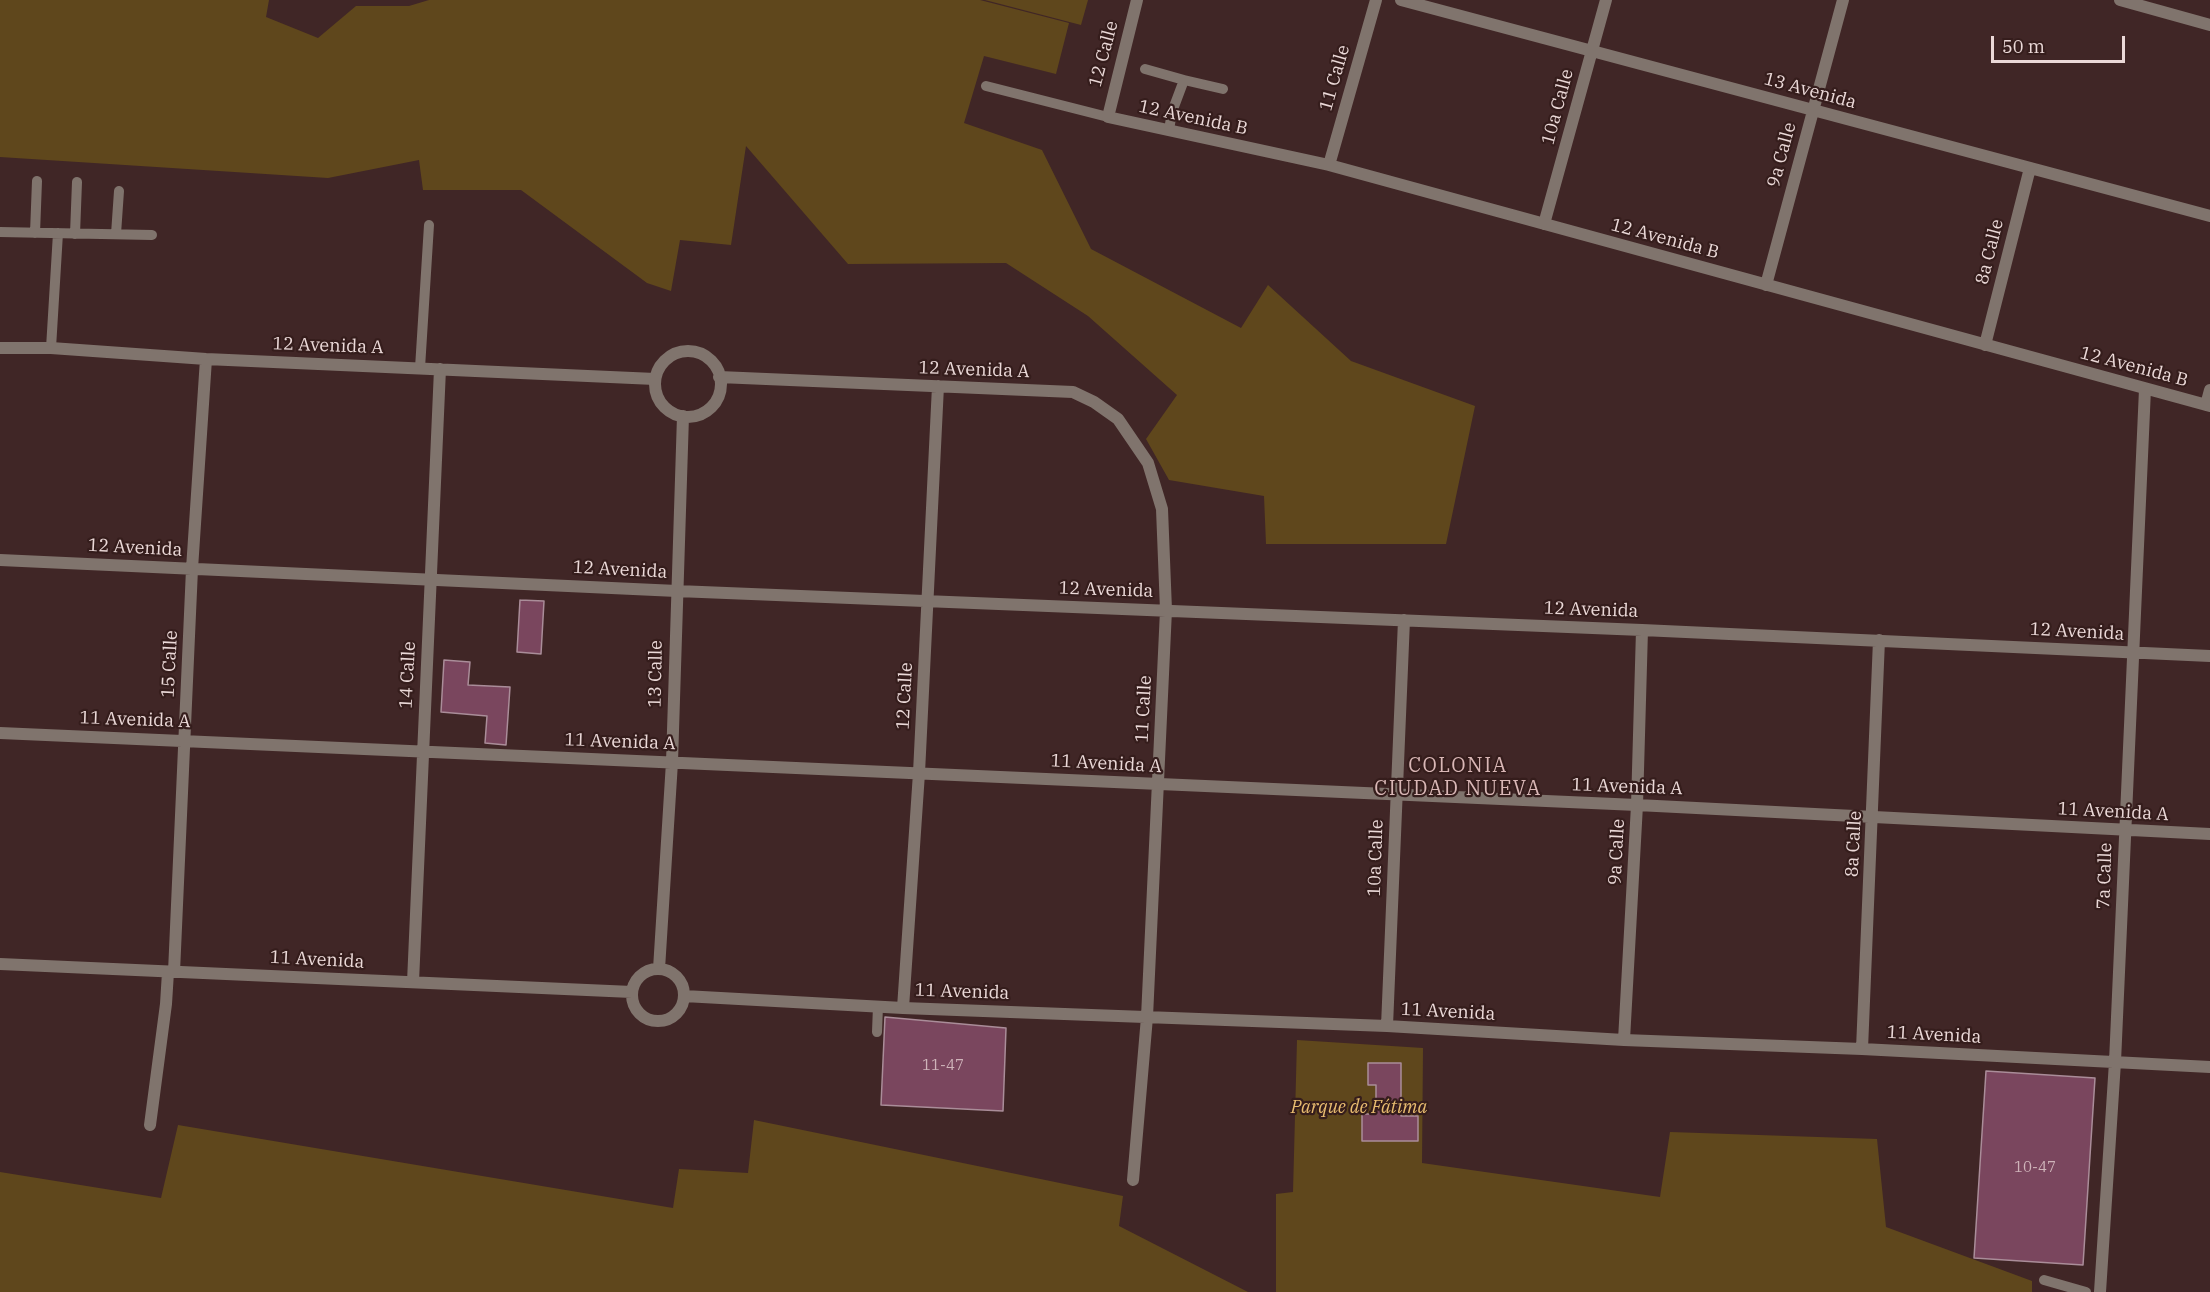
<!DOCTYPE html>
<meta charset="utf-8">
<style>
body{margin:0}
#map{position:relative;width:2210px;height:1292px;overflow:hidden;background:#402626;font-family:"IBM Plex Serif",serif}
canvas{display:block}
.scale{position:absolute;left:1991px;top:36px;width:134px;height:27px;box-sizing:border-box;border:3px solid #ebd9d8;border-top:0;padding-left:8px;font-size:18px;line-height:21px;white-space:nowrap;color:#ebd9d8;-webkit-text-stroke:4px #351d1c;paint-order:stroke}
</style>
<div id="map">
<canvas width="2210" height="1292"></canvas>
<div class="scale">50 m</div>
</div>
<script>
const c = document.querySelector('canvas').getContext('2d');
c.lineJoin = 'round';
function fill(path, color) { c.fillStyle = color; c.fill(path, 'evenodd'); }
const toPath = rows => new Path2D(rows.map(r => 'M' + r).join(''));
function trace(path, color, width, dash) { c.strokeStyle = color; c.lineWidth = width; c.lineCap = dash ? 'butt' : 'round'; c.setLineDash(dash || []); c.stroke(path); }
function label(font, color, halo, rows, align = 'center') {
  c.font = font + ' "IBM Plex Serif",serif'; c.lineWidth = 4.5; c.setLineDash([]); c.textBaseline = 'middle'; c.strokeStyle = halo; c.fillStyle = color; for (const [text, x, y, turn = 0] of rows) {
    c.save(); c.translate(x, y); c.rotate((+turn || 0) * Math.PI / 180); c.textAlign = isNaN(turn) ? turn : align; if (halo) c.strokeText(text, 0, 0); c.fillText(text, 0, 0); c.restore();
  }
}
fill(toPath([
 [0,0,269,0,266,17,318,38,356,6,409,6,429,0,980,0,1069,23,1056,74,984,56,964,123,1042,150,1091,249,1241,328,1268,285,1351,361,1475,406,1446,544,1266,544,1264,496,1169,480,1146,439,1177,395,1088,316,1006,263,848,264,746,146,731,245,680,240,671,291,647,283,521,190,423,190,419,160,328,178,0,157],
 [985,0,1088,0,1081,25],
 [1297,1040,1423,1048,1422,1163,1660,1197,1670,1132,1877,1139,1886,1227,2032,1281,2032,1292,1276,1292,1276,1194,1293,1192],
 [754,1120,1123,1196,1119,1226,1248,1292,0,1292,0,1172,161,1198,178,1125,673,1208,679,1169,748,1173]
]), '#5f471c');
const building = toPath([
 [520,600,544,601,541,654,517,652,520,600],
 [444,660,470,662,468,685,510,687,506,745,485,743,487,716,441,712,444,660],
 [885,1017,1006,1028,1003,1111,881,1105,885,1017],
 [1368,1063,1401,1063,1401,1116,1418,1116,1418,1141,1362,1141,1362,1114,1376,1114,1376,1085,1368,1085,1368,1063],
 [1986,1071,2095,1078,2083,1265,1974,1258,1986,1071]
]);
fill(building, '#7a465e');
trace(building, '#aa8d99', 1.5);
trace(toPath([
 [1145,69,1184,80,1172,112,1169,130],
 [1184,80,1223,89],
 [986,86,1108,117],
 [0,232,152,235],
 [35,233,37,181],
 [75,234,77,182],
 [116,234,119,191],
 [51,348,58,233],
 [420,368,429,225],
 [877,1032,878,1006],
 [2044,1280,2086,1292]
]), '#80746d', 10);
trace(toPath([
 [1137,0,1108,117,1329,165,2210,406],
 [1401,0,2210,216],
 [2120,0,2210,25],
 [1329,165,1376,0],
 [1544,224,1606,0],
 [1766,285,1843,0],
 [1985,345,2030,168],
 [0,348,51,348,206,359,655,379],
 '655 384a33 33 0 1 1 66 0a33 33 0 1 1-66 0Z',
 [719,377,1073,392,1094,402,1118,419,1148,463,1162,509,1166,610,1147,1017,1133,1180],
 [2206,405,2210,390],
 [0,560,677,591,1642,630,2210,656],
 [0,733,1637,805,2210,834],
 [0,964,632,992],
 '632 995a26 26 0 1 1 52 0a26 26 0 1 1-52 0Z',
 [659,969,672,762,683,416],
 [174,972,192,569,206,359],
 [413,982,440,369],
 [684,996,903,1008,1387,1026,1624,1040,1862,1049,2210,1067],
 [903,1008,919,773,938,386],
 [1387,1026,1404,620],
 [1624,1040,1637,805,1642,630],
 [1862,1049,1879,640],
 [150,1125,166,1004,168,972],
 [2100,1292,2115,1062,2145,389]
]), '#80746d', 12);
label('15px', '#cfb4ba', null, [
 ["11-47",943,1066],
 ["10-47",2035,1168]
]);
label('18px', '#ebd9d8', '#351d1c', [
 ["12 Calle",1104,54,-75],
 ["11 Calle",1335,78,-74],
 ["13 Avenida",1810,91,15],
 ["10a Calle",1558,107,-75],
 ["12 Avenida B",1193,118,12],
 ["9a Calle",1782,155,-75],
 ["12 Avenida B",1665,239,15],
 ["8a Calle",1990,252,-76],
 ["12 Avenida A",328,346,2],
 ["12 Avenida B",2134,367,15],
 ["12 Avenida A",974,370,2],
 ["12 Avenida",135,548,3],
 ["12 Avenida",620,570,3],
 ["12 Avenida",1106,590,2],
 ["12 Avenida",1591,610,2],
 ["12 Avenida",2077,632,3],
 ["15 Calle",170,664,-87],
 ["13 Calle",656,674,-89],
 ["14 Calle",408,675,-87],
 ["12 Calle",905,696,-87],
 ["11 Calle",1144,709,-87],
 ["11 Avenida A",135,720,2],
 ["11 Avenida A",620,742,2],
 ["11 Avenida A",1106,764,3],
 ["11 Avenida A",1627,787,2],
 ["11 Avenida A",2113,812,3],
 ["8a Calle",1854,844,-87],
 ["9a Calle",1617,852,-87],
 ["10a Calle",1376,858,-88],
 ["7a Calle",2105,876,-88],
 ["11 Avenida",317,960,3],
 ["11 Avenida",962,992,2],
 ["11 Avenida",1448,1012,3],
 ["11 Avenida",1934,1035,3]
]);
label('italic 18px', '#e9bd70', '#351d1c', [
 ["Parque de Fátima",1359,1108]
]);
c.letterSpacing = '1.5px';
label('20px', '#d9b7b6', '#351d1c', [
 ["COLONIA",1458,766],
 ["CIUDAD NUEVA",1458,789]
]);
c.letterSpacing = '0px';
</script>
